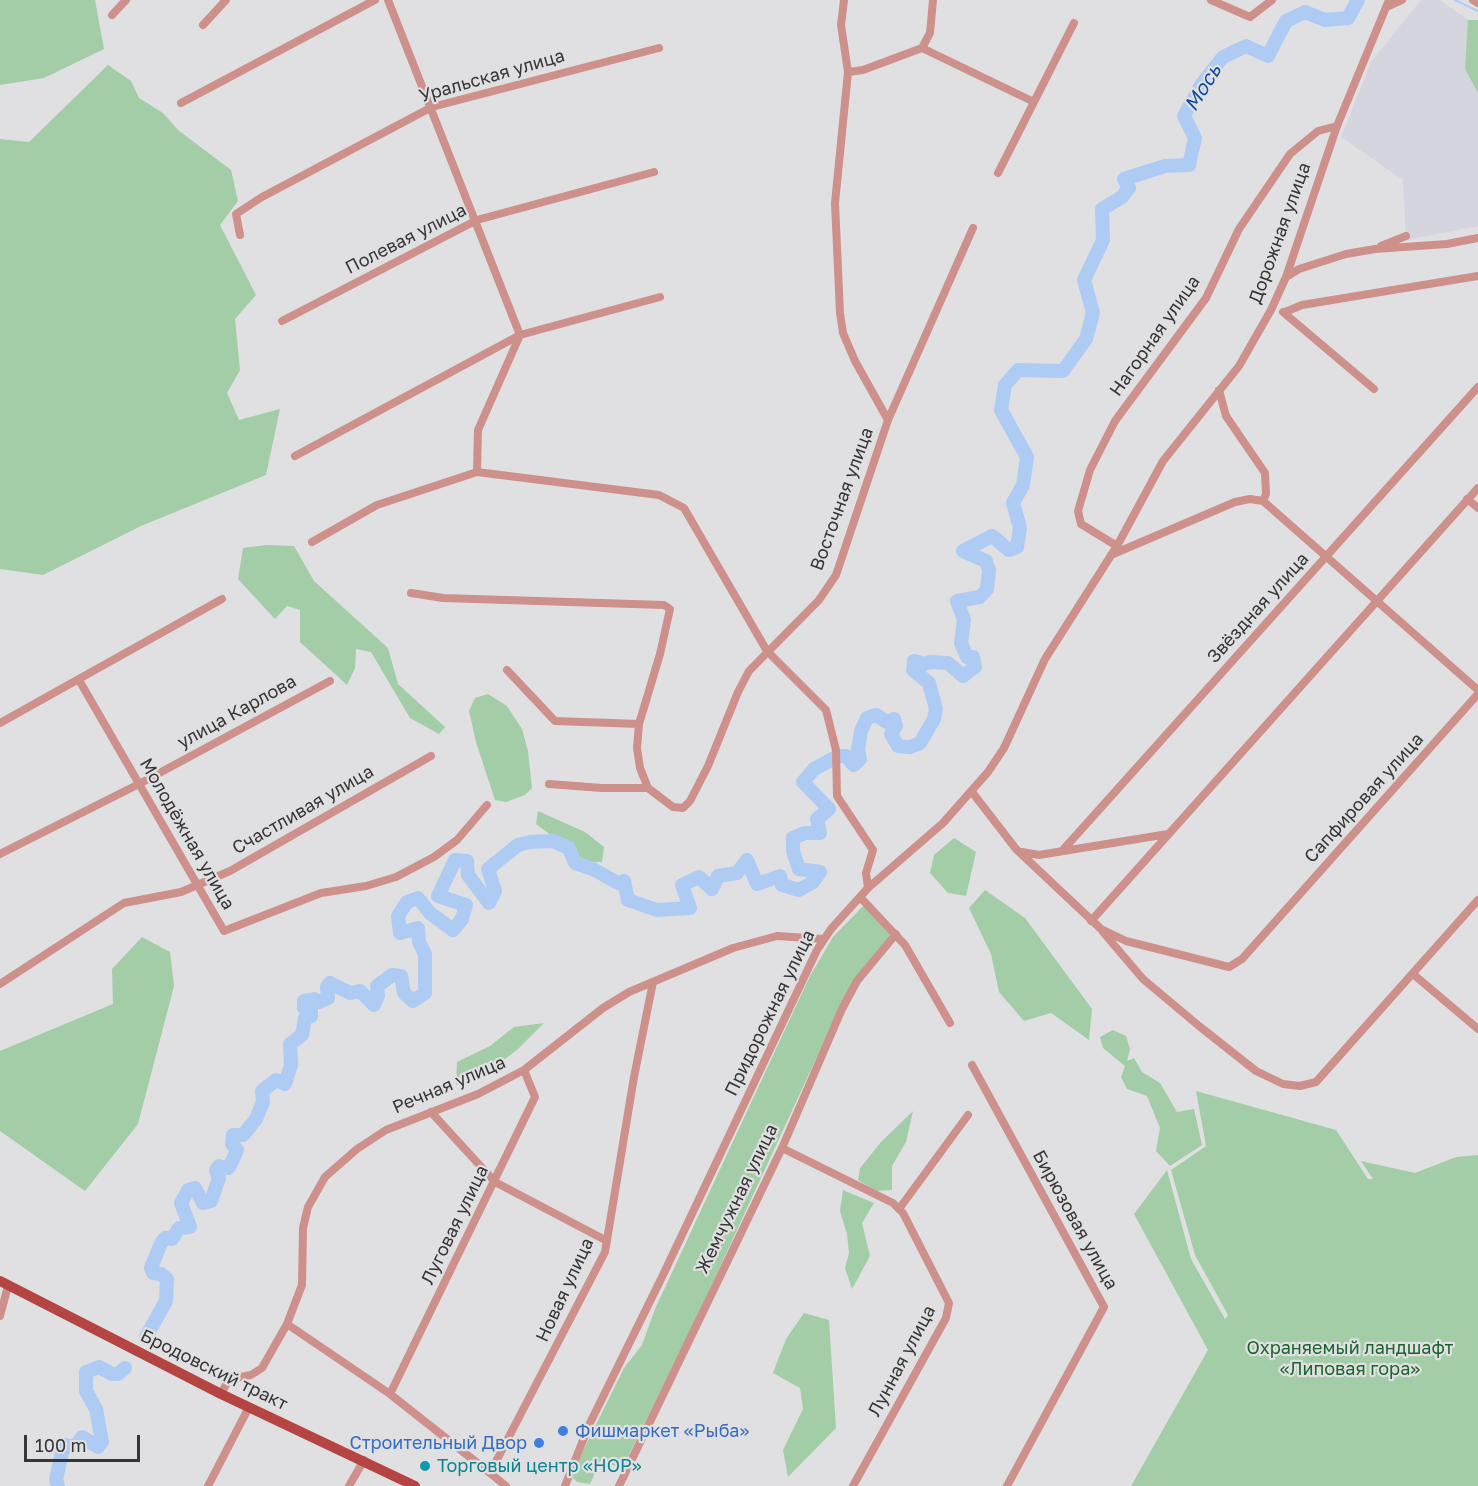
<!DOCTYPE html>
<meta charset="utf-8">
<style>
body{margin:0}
#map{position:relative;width:1478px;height:1486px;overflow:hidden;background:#e0e0e2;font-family:"Golos Text",sans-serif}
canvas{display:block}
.scale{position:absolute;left:24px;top:1435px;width:116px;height:27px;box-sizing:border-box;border:3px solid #363636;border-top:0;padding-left:8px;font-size:18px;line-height:21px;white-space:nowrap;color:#363636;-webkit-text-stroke:4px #e0e0e2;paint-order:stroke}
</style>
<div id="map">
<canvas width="1478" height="1486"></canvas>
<div class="scale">100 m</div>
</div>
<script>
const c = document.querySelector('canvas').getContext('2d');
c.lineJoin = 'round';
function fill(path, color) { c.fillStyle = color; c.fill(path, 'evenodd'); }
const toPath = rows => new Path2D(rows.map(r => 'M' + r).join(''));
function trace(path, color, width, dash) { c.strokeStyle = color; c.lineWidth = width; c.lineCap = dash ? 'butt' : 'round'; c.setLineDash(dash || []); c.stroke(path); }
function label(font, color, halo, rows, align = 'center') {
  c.font = font + ' "Golos Text",sans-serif'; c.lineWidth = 4.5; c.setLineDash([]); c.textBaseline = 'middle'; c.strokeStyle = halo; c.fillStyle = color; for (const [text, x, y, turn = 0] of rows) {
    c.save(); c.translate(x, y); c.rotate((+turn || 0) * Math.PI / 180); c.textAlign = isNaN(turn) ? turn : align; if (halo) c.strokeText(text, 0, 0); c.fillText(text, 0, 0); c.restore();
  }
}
fill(toPath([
 [1421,0,1440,0,1478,27,1465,69,1478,93,1478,226,1406,240,1403,180,1341,137,1371,62]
]), '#d4d5de');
fill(toPath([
 [0,0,95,0,104,49,44,78,0,85],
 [1468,20,1478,20,1478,93,1465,69],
 [108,65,131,81,139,98,163,113,178,130,231,170,238,201,220,225,256,295,235,319,240,370,227,393,239,420,280,409,266,475,141,526,43,575,0,569,0,139,29,142],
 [266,545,294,546,314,581,388,648,398,684,445,727,439,734,410,718,371,652,356,649,355,668,347,685,300,642,300,610,287,606,275,619,238,579,243,548],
 [488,694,507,706,522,729,528,751,532,788,525,795,506,802,495,800,476,742,469,711,475,698],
 [538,811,585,832,604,847,602,862,587,862,536,824],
 [954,838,976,852,966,896,948,893,930,873,934,855],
 [985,890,1025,918,1092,1009,1089,1040,1051,1013,1024,1021,999,992,991,954,969,908],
 [865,904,890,933,889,938,832,1024,694,1323,622,1469,601,1460,590,1484,577,1482,573,1478,583,1451,624,1368,642,1345,655,1309,810,976,833,937],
 [142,937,170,952,174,986,138,1124,85,1191,0,1131,0,1051,113,1004,112,969],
 [544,1023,518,1049,492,1069,456,1085,457,1062,490,1046,514,1027],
 [1113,1030,1126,1036,1130,1049,1127,1061,1134,1058,1142,1072,1160,1083,1177,1112,1194,1109,1202,1145,1170,1166,1156,1151,1160,1128,1147,1096,1127,1089,1121,1077,1125,1066,1103,1048,1100,1037],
 [1196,1091,1336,1130,1368,1179,1373,1179,1361,1161,1415,1173,1456,1157,1478,1155,1478,1486,1131,1486,1208,1350,1134,1214,1167,1170,1191,1259,1225,1319,1228,1315,1195,1255,1171,1170,1206,1146],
 [913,1111,906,1142,892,1166,892,1190,876,1191,858,1180,860,1168,881,1142],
 [843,1190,874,1203,862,1223,870,1256,852,1289,845,1268,849,1253,847,1234,840,1211],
 [804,1313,829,1320,836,1428,788,1477,783,1450,803,1409,800,1388,773,1373,786,1339]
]), '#a2cda7');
trace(toPath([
 [1455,0,1478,11]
]), '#aecbf4', 2);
trace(toPath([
 [146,1337,166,1301,167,1279,161,1274,153,1273,151,1268,161,1243,165,1238,172,1239,179,1228,190,1227,181,1203,188,1190,195,1188,203,1203,211,1201,219,1178,216,1170,219,1166,228,1168,230,1166,237,1150,232,1144,233,1135,243,1135,256,1119,263,1102,262,1091,276,1080,285,1084,291,1065,290,1044,302,1035,305,1018,311,1016,311,1009,304,1008,304,1001,314,999,319,1002,328,998,327,987,330,983,350,993,360,991,374,1005,378,996,377,986,392,975,401,976,404,993,413,1001,425,993,425,954,419,942,418,928,400,933,398,916,407,902,418,898,430,913,453,930,462,919,466,905,438,896,455,860,467,861,468,875,489,903,495,891,488,869,518,845,530,842,553,841,569,848,575,863,593,869,618,883,624,881,628,900,657,910,690,908,682,885,699,877,712,889,718,876,737,873,747,860,757,884,780,876,782,885,799,890,813,882,820,872,799,869,793,851,793,838,805,833,820,833,817,819,829,809,803,782,814,769,838,756,846,756,854,765,860,759,858,750,861,731,867,718,876,715,887,722,894,719,896,726,891,734,898,746,910,747,920,743,934,719,936,709,929,683,913,670,914,661,924,664,930,662,948,663,963,676,975,667,973,657,967,657,961,643,964,620,957,601,980,597,987,589,989,570,986,561,963,551,992,536,1009,550,1017,547,1020,528,1013,503,1023,485,1027,457,1001,410,1005,385,1018,370,1063,371,1086,339,1093,313,1084,280,1103,240,1102,209,1122,197,1129,188,1124,179,1165,166,1189,165,1195,138,1184,116,1201,85,1223,57,1246,46,1268,56,1286,21,1305,12,1325,20,1348,18,1358,0],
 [58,1486,56,1480,62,1452,66,1445,75,1447,82,1437,98,1447,102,1442,96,1409,86,1391,86,1372,99,1367,112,1374,118,1374,125,1368]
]), '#aecbf4', 14);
trace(toPath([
 [388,0,520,335,478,430,477,472],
 [844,0,841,25,848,72,835,203,840,313,843,333,855,361,888,420],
 [1211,0,1250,17,1272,0],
 [1473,0,1478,3],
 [1387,7,1402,0],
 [112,15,126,0],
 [203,25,226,0],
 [922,48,1034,102],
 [848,72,863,70,922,48,930,33,933,0],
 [181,103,375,0],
 [998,173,1074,23],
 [240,235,236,214,262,197,432,107,659,48],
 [1381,246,1406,236],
 [1286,277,1299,269,1346,254,1375,249,1447,244,1478,238],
 [1283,312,1374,389],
 [1285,312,1302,305,1478,276],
 [282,321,477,220,654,172],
 [1219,390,1226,416,1265,473,1266,494,1263,501],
 [295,456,520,335,660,297],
 [1467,499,1478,508],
 [312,542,377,505,477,472,659,495,684,508,767,651,826,710,836,750,837,796,873,850,866,873,868,888],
 [1117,546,1081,524,1078,511,1090,470,1115,421,1206,298,1239,229,1290,154,1318,131,1337,126],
 [1111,555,1235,502,1250,499,1263,501,1478,690],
 [411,593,443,598,664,605,670,609,660,654,639,724,637,748,640,768,648,788,673,807,683,808,690,801,708,766,738,692,749,671,819,600,836,575,888,420,973,228],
 [507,670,555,721,639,724],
 [79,680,224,931,321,893,366,886,396,877,434,857,457,840,487,805],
 [0,723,222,599],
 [549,784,602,788,648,788],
 [972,792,1016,849,1101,929,1126,941,1229,967,1242,959,1478,694],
 [1062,851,1478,387],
 [1022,852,1039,855,1168,834],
 [0,854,139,784,330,681],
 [860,897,905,945,950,1023],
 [1091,921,1478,488],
 [1103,932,1143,979,1199,1026,1256,1071,1283,1084,1300,1086,1316,1082,1478,900],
 [1413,974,1478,1029],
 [0,984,124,903,181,892,230,871,431,756],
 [972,1065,1104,1307,1007,1486],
 [431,1112,495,1182,607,1241],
 [782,1148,893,1203,903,1213,949,1303,946,1318,853,1486],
 [899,1209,968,1115],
 [0,1316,8,1286],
 [287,1324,390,1394,490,1473],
 [221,1394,229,1379,251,1375,262,1368,287,1324,302,1285,303,1228,308,1207,325,1177,357,1149,386,1130,478,1094,524,1070,603,1008,629,992,733,948,777,936,823,939],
 [390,1394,535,1097,524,1070],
 [208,1486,249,1407],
 [349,1486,364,1460],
 [506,1486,490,1473,605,1252,634,1077,653,982],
 [565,1486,589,1425,663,1275,817,950,831,929,868,888,943,823,988,772,1004,748,1045,659,1117,546,1163,461,1239,366,1271,310,1286,277,1337,126,1389,0],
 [619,1486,782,1148,842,1009,857,981,896,934]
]), '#ce908b', 8);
trace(toPath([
 [0,1281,221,1394,415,1486]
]), '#b44542', 10);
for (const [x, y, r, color] of [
 [563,1431,6,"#3f7fe0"],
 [539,1443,6,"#3f7fe0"],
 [425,1466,6,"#0f9aa8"]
]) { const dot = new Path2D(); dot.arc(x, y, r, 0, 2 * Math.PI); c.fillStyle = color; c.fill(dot); trace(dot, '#e0e0e2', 2); }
label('18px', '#363636', '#e0e0e2', [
 ["Уральская улица",492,76,-16],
 ["Дорожная улица",1280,233,-70],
 ["Полевая улица",406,239,-27],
 ["Нагорная улица",1155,336,-55],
 ["Восточная улица",842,499,-70],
 ["Звёздная улица",1258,608,-48],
 ["улица Карлова",237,712,-29],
 ["Сапфировая улица",1364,798,-48],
 ["Счастливая улица",303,810,-30],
 ["Молодёжная улица",187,834,60],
 ["Придорожная улица",770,1013,-64],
 ["Речная улица",449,1085,-23],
 ["Жемчужная улица",737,1199,-64],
 ["Бирюзовая улица",1075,1220,61],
 ["Луговая улица",455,1225,-64],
 ["Новая улица",565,1290,-65],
 ["Лунная улица",902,1361,-62],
 ["Бродовский тракт",214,1370,26]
]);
label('18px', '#1a642d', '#e0e0e2', [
 ["Охраняемый ландшафт",1350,1348],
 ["«Липовая гора»",1350,1369]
]);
label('18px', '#366cbe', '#e0e0e2', [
 ["Фишмаркет «Рыба»",575,1431],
 ["Строительный Двор",527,1443,"right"]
], 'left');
label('18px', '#0d838f', '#e0e0e2', [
 ["Торговый центр «НОР»",437,1466]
], 'left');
label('italic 20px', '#134c9a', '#e0e0e2', [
 ["Мось",1203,88,-58]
]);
</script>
